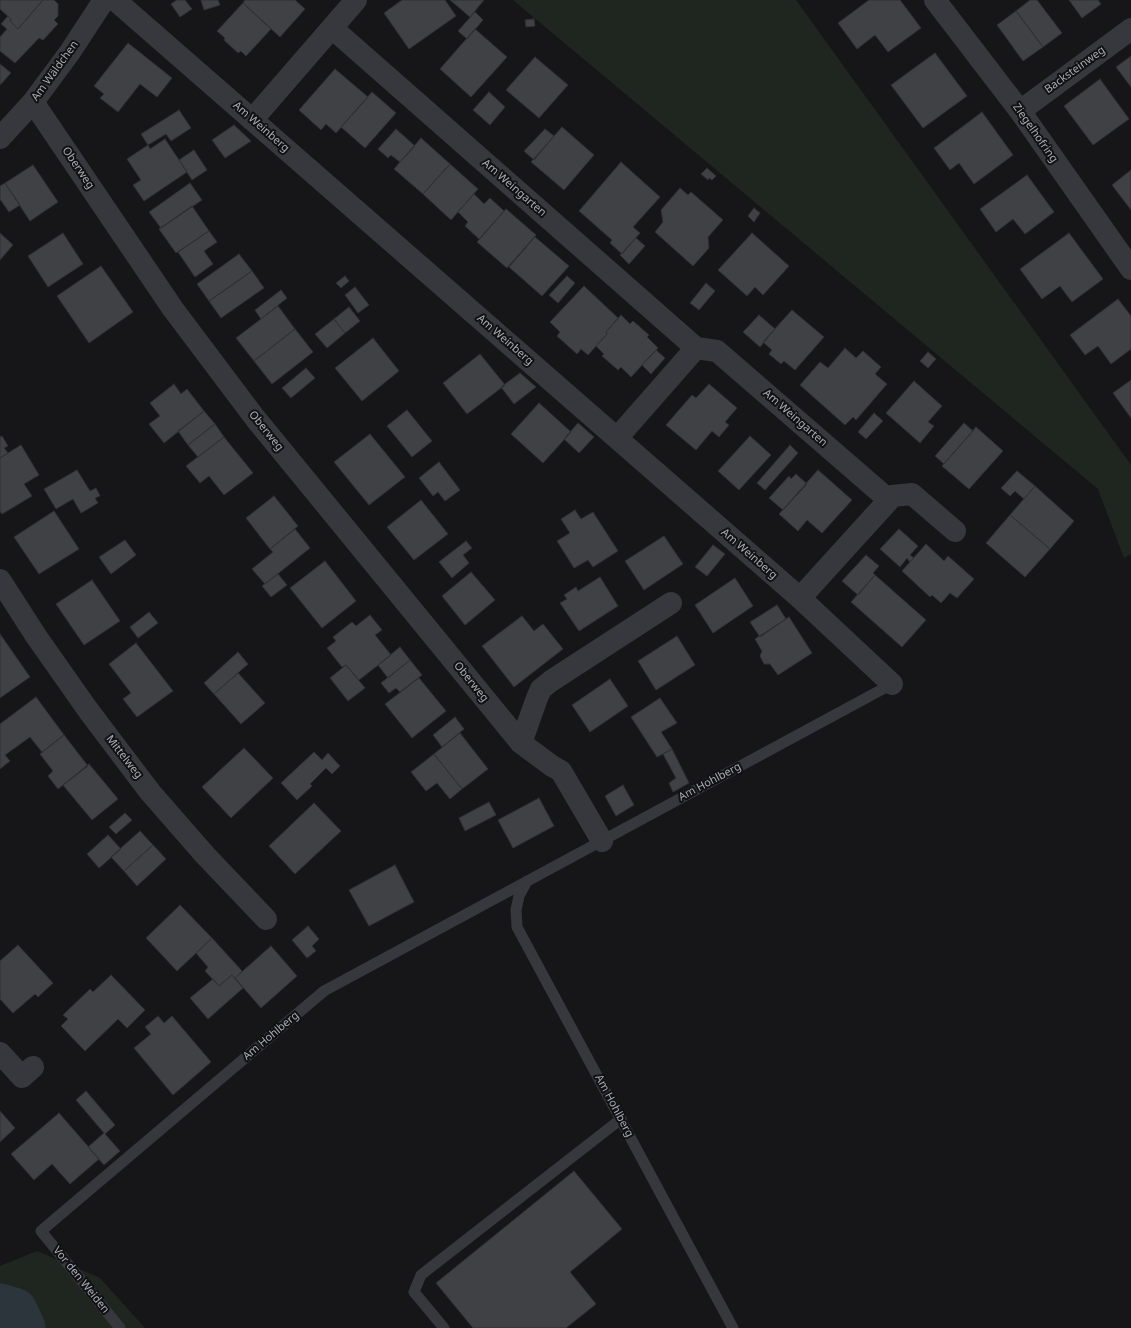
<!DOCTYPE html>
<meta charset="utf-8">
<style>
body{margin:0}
canvas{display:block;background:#161618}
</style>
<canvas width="1131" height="1328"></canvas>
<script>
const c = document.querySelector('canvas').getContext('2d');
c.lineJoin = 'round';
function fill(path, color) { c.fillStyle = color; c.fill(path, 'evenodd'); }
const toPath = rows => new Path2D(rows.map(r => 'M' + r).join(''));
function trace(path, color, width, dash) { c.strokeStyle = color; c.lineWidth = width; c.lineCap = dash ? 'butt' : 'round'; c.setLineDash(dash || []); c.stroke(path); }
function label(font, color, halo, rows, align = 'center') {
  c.font = font + ' "Noto Sans",sans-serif'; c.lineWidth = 4; c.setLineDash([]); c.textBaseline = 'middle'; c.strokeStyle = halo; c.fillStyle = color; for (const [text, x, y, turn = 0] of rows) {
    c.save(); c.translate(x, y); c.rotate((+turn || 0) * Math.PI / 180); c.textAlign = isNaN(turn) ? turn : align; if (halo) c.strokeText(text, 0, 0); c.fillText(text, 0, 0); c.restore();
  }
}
fill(toPath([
 [513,0,796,0,1131,465,1131,554,1124,558,1098,489],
 [37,1251,100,1278,145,1328,0,1328,0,1266]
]), '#1e261f');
trace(toPath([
 [0,1307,14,1311,22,1328]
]), '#2c353c', 47);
const building = toPath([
 [0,0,43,0,18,29,10,21,11,19,0,9,0,0],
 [43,0,54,0,58,4,58,16,54,20,58,24,43,40,39,38,15,63,0,51,0,37,7,29,1,24,8,16,11,19,10,21,18,29,43,0],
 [177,0,185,0,192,9,180,17,171,4,177,0],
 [201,0,218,0,220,5,204,10,201,0],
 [245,0,295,0,305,9,280,37,243,3,245,0],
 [402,0,445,0,456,16,409,49,384,13,402,0],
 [450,0,484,0,470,17,450,0],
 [869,0,900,0,921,28,888,52,875,35,857,49,838,23,869,0],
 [1030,0,1037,0,1062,33,1043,47,1016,11,1030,0],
 [1069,0,1098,0,1101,4,1082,18,1069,0],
 [243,3,271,29,246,56,241,51,238,53,224,40,225,38,217,31,243,3],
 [1016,11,1043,47,1023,61,997,25,1016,11],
 [475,12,483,20,467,39,458,31,475,12],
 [534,19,535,26,526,27,525,20,534,19],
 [475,29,507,57,471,97,440,69,475,29],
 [128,43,172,78,157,97,140,84,118,112,100,98,104,94,94,86,128,43],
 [935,53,967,96,923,128,891,85,935,53],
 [1131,56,1131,87,1116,67,1131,56],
 [535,57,568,85,539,118,506,90,535,57],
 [0,64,11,73,0,85,0,64],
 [335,69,368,97,336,133,326,124,321,130,299,110,335,69],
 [1100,79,1129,119,1093,145,1064,106,1100,79],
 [372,92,396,113,365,148,341,127,372,92],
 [489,92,505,107,490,125,473,110,489,92],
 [179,110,191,128,171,141,166,134,148,145,141,134,179,110],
 [982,112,1013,155,974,184,959,163,950,170,934,148,982,112],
 [234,125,251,141,225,158,212,140,234,125],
 [562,127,594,155,564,190,531,162,562,127],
 [396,129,415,146,400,162,391,155,388,158,378,149,396,129],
 [545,129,554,136,534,160,524,151,545,129],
 [421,138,450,164,423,194,394,169,421,138],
 [165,139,187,172,144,201,133,185,141,180,127,159,148,145,150,149,165,139],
 [194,150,207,170,192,180,179,160,194,150],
 [621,162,660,197,633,227,640,233,622,254,610,243,612,240,579,211,621,162],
 [450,164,478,189,451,220,423,194,450,164],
 [33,165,58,202,30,221,5,183,33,165],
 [707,168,716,176,712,180,709,178,708,180,701,174,707,168],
 [1131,170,1131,210,1112,185,1131,170],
 [1027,175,1054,212,1025,234,1013,219,996,232,980,209,1027,175],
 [5,183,20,205,9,212,0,199,0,186,5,183],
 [190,183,202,200,161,228,149,212,190,183],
 [680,188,688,195,691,192,723,220,708,237,709,248,693,266,655,232,663,222,661,210,680,188],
 [474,194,484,204,490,198,504,211,479,239,465,226,468,222,458,212,474,194],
 [192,206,209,231,176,253,159,229,192,206],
 [754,208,760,213,754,222,748,216,754,208],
 [506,209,536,235,507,268,477,242,506,209],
 [209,231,217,242,204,251,213,264,195,277,178,252,209,231],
 [0,233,13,245,0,260,0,233],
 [63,233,83,264,48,287,28,256,63,233],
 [752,233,789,266,763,295,755,287,747,296,718,270,752,233],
 [1069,233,1103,279,1072,302,1060,286,1042,299,1020,269,1069,233],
 [535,237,569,266,542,296,509,267,535,237],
 [636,238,645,246,629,264,620,255,636,238],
 [239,254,252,271,209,301,197,284,239,254],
 [101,266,133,312,89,343,57,296,101,266],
 [252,271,264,288,221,318,209,301,252,271],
 [345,276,349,281,341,288,336,283,345,276],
 [567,276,575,283,558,303,549,295,567,276],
 [706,283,715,291,699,310,690,303,706,283],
 [584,286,618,318,606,332,607,334,588,355,581,349,577,354,557,336,560,332,550,322,584,286],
 [355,287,369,305,358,313,345,295,355,287],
 [281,290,287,298,261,319,255,310,281,290],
 [1118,299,1131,316,1131,349,1111,364,1098,346,1085,355,1070,335,1118,299],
 [278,306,295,329,254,361,236,338,278,306],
 [349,307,360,321,345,333,334,319,349,307],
 [792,310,824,337,795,370,784,361,781,364,769,354,772,350,763,342,792,310],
 [621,315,630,324,633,321,649,335,647,337,658,348,631,377,621,367,618,370,602,356,604,354,596,346,607,334,606,332,621,315],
 [759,315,775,329,760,347,743,332,759,315],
 [334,319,345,333,327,348,315,334,334,319],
 [295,329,313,352,272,384,254,361,295,329],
 [373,338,399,371,362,401,335,368,373,338],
 [845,348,856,358,863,351,881,367,875,374,887,384,856,420,853,417,845,425,800,385,820,362,828,368,845,348],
 [656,350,665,358,651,374,642,365,656,350],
 [928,352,936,359,928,368,920,361,928,352],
 [480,354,505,385,467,414,443,383,480,354],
 [306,368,315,378,291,398,282,388,306,368],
 [520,373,536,387,514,404,501,387,520,373],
 [1131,380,1131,418,1113,393,1131,380],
 [914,381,942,406,928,422,934,426,920,443,886,413,914,381],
 [174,384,181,394,187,389,204,411,164,443,149,424,160,416,150,403,174,384],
 [709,384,737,408,725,422,729,425,719,437,712,431,696,450,666,425,692,395,696,398,709,384],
 [539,403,571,432,543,463,511,434,539,403],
 [407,410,432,441,412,457,387,426,407,410],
 [204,411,215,424,188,445,178,431,204,411],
 [874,413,883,421,866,439,858,432,874,413],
 [578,423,594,437,579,453,564,439,578,423],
 [964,423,973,431,944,464,935,456,964,423],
 [215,424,224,437,198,457,188,445,215,424],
 [976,427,1003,451,969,489,942,466,976,427],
 [370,434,405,477,369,505,334,462,370,434],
 [2,436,8,446,4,448,8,453,0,458,0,437,2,436],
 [750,436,771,455,739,490,718,471,750,436],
 [224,437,253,473,224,495,209,476,200,483,186,466,224,437],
 [21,445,39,475,24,484,32,496,2,514,0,511,0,458,21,445],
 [790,445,798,453,765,490,757,483,790,445],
 [439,462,460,490,445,501,438,492,433,496,419,478,439,462],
 [77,470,90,491,96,488,100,496,95,498,98,503,81,513,73,499,56,509,44,489,77,470],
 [818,470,852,500,822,533,807,520,798,531,779,514,818,470],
 [1017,471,1035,486,1024,499,1015,491,1010,496,1001,488,1017,471],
 [796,474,807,484,783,510,769,498,789,476,791,479,796,474],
 [1035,486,1074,521,1050,549,1010,515,1035,486],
 [274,496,298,526,270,549,246,518,274,496],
 [421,500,448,534,414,560,387,527,421,500],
 [575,510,581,519,593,512,618,551,593,567,588,560,574,568,557,541,570,533,561,519,575,510],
 [54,511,79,549,39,574,14,537,54,511],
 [1010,515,1050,549,1025,577,986,543,1010,515],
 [295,529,310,548,265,584,252,569,273,552,270,549,295,529],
 [899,529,918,546,910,555,914,558,910,562,907,558,900,567,880,549,899,529],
 [664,536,683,564,644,590,625,561,664,536],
 [125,540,136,555,111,574,99,557,125,540],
 [466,541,472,548,463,555,469,563,452,578,439,562,466,541],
 [926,544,944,561,948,556,974,579,957,598,950,593,941,603,932,595,930,597,902,571,926,544],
 [713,545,725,554,707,576,695,567,713,545],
 [866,555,879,566,873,573,875,575,858,595,842,581,866,555],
 [325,561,356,601,322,628,290,588,325,561],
 [471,572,495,600,465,625,442,596,471,572],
 [278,574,287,585,271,597,262,586,278,574],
 [875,575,926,620,902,647,851,602,875,575],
 [600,577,618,606,579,631,560,603,567,599,564,595,576,587,578,591,600,577],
 [735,578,753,606,713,633,695,605,735,578],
 [92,580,120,621,84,645,56,604,92,580],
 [777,605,786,619,760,637,750,622,777,605],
 [149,612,158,623,138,638,130,627,149,612],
 [370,615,382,630,375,635,391,655,359,680,346,665,342,667,327,648,336,641,333,637,352,622,356,626,370,615],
 [522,616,534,631,543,624,563,649,514,687,482,646,522,616],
 [789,617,812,653,778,675,770,664,764,664,760,656,762,651,755,639,789,617],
 [0,634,30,677,0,698,0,634],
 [677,636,695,665,656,690,638,661,677,636],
 [136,643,173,691,137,717,123,699,131,693,109,664,136,643],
 [400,647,410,660,388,678,378,665,400,647],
 [238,652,248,664,214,694,204,683,238,652],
 [410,660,422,675,400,692,396,688,389,693,381,683,410,660],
 [346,665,365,688,348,701,330,678,346,665],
 [238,673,265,703,241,724,214,694,238,673],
 [419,678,446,711,412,738,385,704,419,678],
 [610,679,628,706,590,732,572,705,610,679],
 [36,697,64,735,42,752,30,737,5,755,10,761,0,769,0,724,36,697],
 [660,698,677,723,661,732,672,749,657,757,631,717,660,698],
 [455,717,464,729,442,747,433,735,455,717],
 [460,733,488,769,462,789,434,754,460,733],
 [64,735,88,766,58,789,48,776,53,771,40,754,64,735],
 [244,748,273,778,231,818,202,787,244,748],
 [672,749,689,783,673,792,669,783,676,778,663,754,672,749],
 [314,752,322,760,328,753,340,766,332,774,326,768,310,784,312,786,297,800,281,783,314,752],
 [434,754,462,789,450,799,437,783,426,791,411,772,434,754],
 [89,764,118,799,92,820,63,785,89,764],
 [623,785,634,805,616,816,605,796,623,785],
 [539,798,554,826,513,848,498,820,539,798],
 [489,802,496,815,465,831,459,818,489,802],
 [314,803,341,831,295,874,269,846,314,803],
 [125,813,132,820,116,834,109,827,125,813],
 [140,831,153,845,124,871,111,857,140,831],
 [108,835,121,849,99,868,87,854,108,835],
 [153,845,166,859,137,886,124,871,153,845],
 [395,865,414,902,369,926,349,890,395,865],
 [180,905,212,938,177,971,146,938,180,905],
 [308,926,319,939,312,946,316,951,307,958,292,940,308,926],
 [212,938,242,971,235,978,232,975,219,986,205,971,208,967,196,953,212,938],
 [18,945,53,983,38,997,35,994,13,1013,0,999,0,961,18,945],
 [271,946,297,976,261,1008,235,978,271,946],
 [111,975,145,1010,127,1028,118,1019,85,1051,61,1026,68,1019,63,1015,90,989,93,992,111,975],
 [232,975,243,988,208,1019,190,998,213,979,219,986,232,975],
 [158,1016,164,1023,172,1016,211,1062,173,1095,134,1048,151,1034,145,1027,158,1016],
 [86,1091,115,1125,105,1134,120,1151,104,1165,88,1147,104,1133,76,1100,86,1091],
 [0,1111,15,1128,0,1142,0,1111],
 [59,1113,99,1159,70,1184,52,1164,34,1180,11,1154,59,1113],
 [574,1171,622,1229,570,1272,596,1304,566,1328,473,1328,436,1283,574,1171]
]);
fill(building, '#404145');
trace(building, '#303034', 1);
trace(toPath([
 [527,881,519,896,516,910,517,927,733,1328],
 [120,1328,41,1231,324,991,892,684],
 [444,1328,414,1292,421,1275,621,1119]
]), '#37383d', 11);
trace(toPath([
 [115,0,800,598,892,684],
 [935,0,1020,111,1131,269],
 [332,28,696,348,717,351,889,500,800,598],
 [33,102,173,309,255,418,521,743,552,766,561,771,602,841],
 [1020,111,1131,29],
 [252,120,356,0],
 [0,138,33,102,70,52,104,0],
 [617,438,696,348],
 [889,500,892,496,912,494,955,531],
 [0,580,36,636,88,710,150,792,205,855,266,919],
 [521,743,537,698,541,689,551,681,671,603],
 [0,1053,22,1077,33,1067]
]), '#37383d', 22);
label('11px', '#a8adb8', '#111113', [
 ["Backsteinweg",1075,70,-36],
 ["Am Wäldchen",55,71,-54],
 ["Am Weinberg",261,127,41],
 ["Ziegelhofring",1035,133,55],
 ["Oberweg",78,168,56],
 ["Am Weingarten",514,188,41],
 ["Am Weinberg",505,340,41],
 ["Am Weingarten",795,418,41],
 ["Oberweg",266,431,51],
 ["Am Weinberg",749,554,41],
 ["Oberweg",471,682,51],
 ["Mittelweg",124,757,52],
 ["Am Hohlberg",710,782,-28],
 ["Am Hohlberg",271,1036,-40],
 ["Am Hohlberg",614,1106,62],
 ["Vor den Weiden",81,1280,51]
]);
</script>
